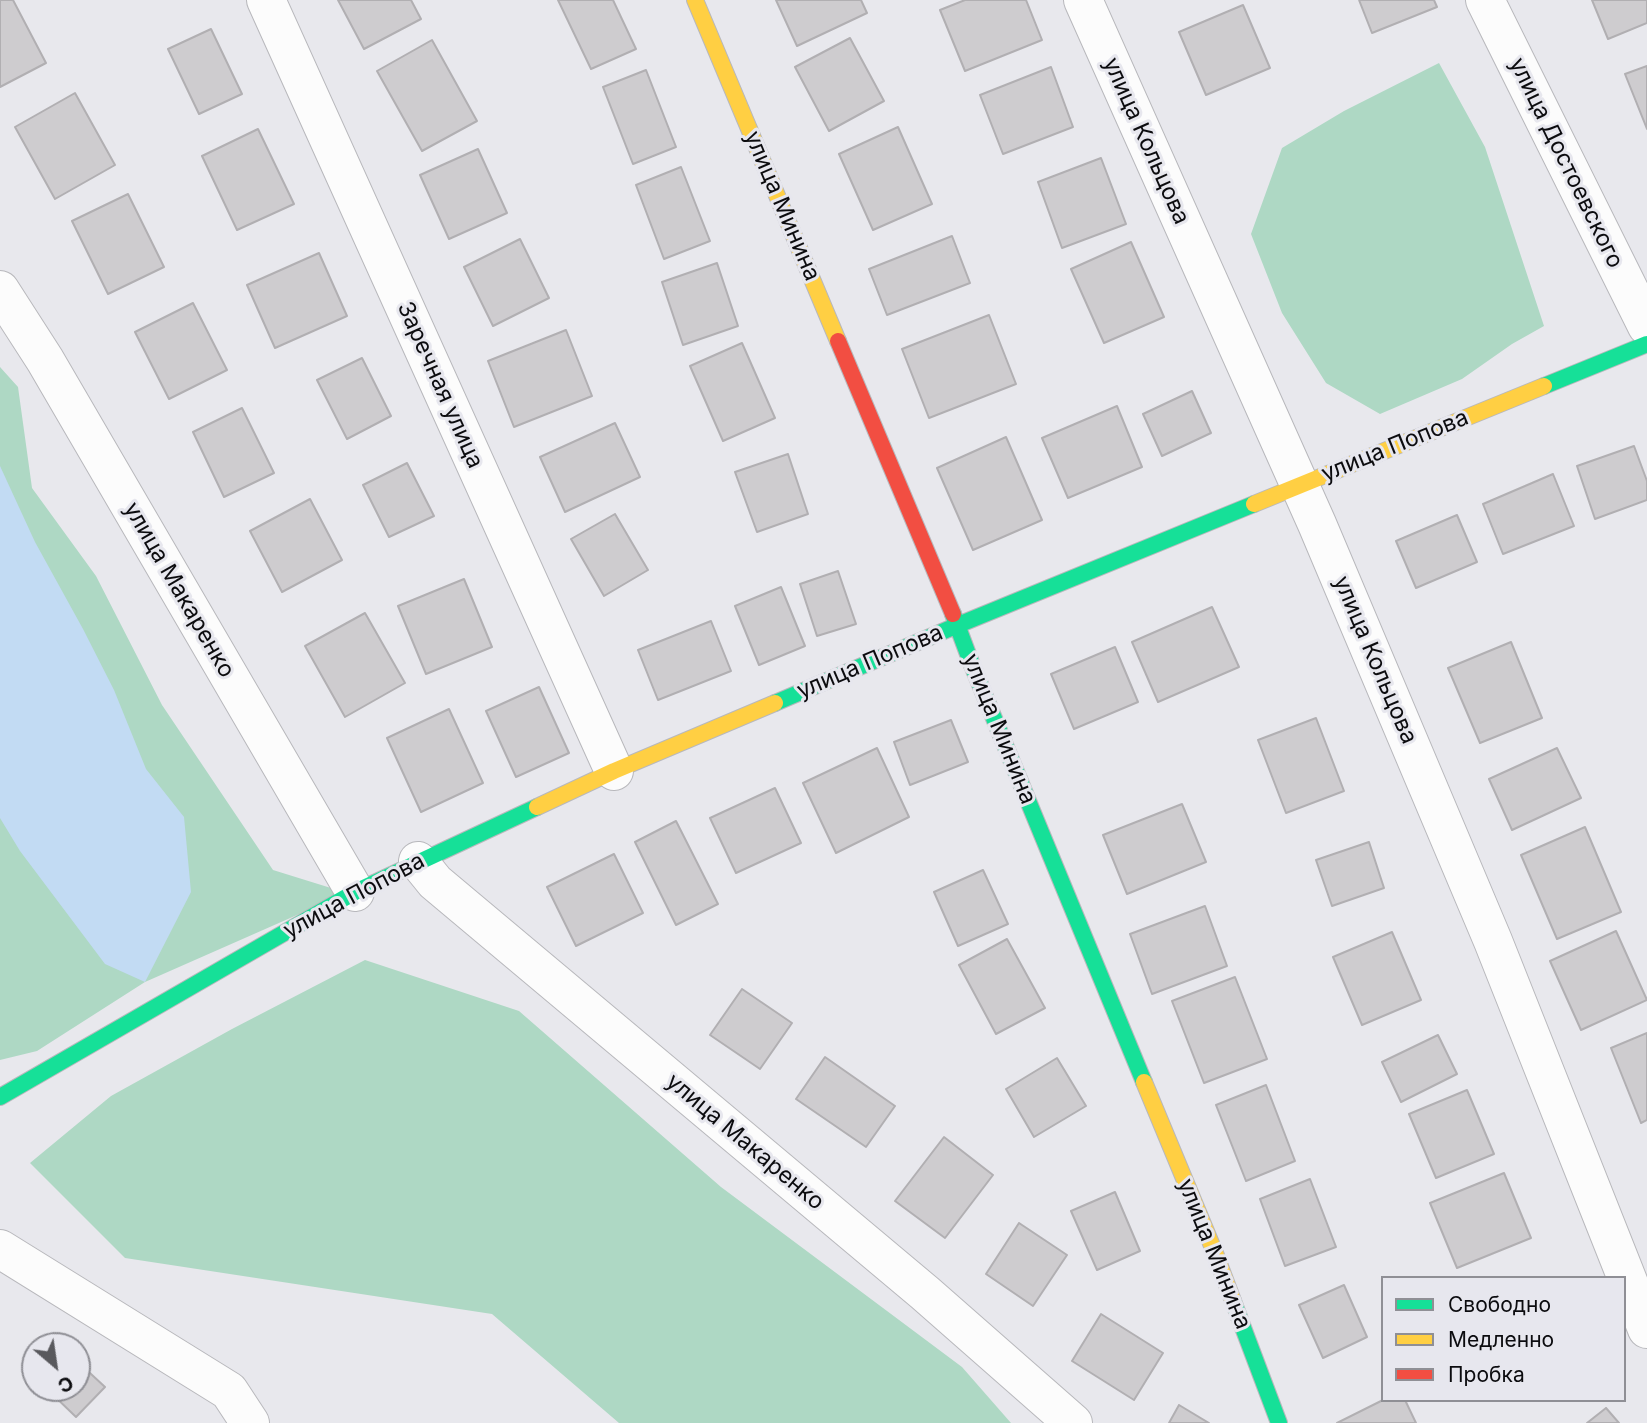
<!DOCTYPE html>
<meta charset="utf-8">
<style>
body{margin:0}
#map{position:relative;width:1647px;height:1423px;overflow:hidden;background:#e8e8ed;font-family:Inter,sans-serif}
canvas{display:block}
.legend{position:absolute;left:1381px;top:1276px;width:245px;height:126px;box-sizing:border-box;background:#e7e7ee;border:2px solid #8f8f95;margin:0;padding:9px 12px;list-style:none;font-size:21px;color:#0c0c0f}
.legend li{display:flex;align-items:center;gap:14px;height:35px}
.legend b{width:35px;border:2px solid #8f8f95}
.north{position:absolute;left:21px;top:1332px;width:70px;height:70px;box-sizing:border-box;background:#e7e7ee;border:2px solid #8f8f95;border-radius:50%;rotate:151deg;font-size:19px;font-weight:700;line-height:28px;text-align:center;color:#0c0c0f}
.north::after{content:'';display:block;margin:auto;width:24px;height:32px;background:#59595d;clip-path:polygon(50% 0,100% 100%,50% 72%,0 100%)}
</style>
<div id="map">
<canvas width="1647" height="1423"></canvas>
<ul class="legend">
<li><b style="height:9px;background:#16e098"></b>Свободно</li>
<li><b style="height:9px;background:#ffcf43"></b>Медленно</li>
<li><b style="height:9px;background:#f24e42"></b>Пробка</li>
</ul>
<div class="north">С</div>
</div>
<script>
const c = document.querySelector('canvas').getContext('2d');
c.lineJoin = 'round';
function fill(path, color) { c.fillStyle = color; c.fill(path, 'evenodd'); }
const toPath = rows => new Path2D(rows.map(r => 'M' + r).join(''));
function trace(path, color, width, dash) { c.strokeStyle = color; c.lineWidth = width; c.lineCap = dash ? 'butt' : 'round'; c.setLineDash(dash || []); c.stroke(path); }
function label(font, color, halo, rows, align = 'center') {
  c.font = font + ' Inter,sans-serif'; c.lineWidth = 6; c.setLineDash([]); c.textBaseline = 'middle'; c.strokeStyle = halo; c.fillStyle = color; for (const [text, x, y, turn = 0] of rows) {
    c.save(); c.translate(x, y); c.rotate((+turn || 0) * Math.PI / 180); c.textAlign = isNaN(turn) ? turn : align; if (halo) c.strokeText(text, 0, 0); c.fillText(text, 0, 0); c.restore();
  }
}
fill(toPath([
 [1439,63,1485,147,1544,326,1512,344,1462,379,1380,414,1326,383,1282,313,1251,234,1282,148,1344,111],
 [0,367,18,387,32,488,96,576,162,705,273,870,347,893,145,982,37,1051,0,1060],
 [365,960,519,1011,721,1187,962,1367,1011,1423,619,1423,492,1314,125,1258,30,1163,111,1096,232,1029]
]), '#aed8c4');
fill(toPath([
 [0,466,35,542,83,629,114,690,146,769,184,817,191,892,145,982,105,964,20,851,0,818]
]), '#c2dbf3');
const building = toPath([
 [0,0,13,0,46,63,0,87,0,0],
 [338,0,411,0,421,19,364,49,338,0],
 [558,0,613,0,636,49,591,69,558,0],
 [776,0,861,0,867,13,797,46,776,0],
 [965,0,1026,0,1042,40,965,71,940,10,965,0],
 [1359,0,1434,0,1437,7,1372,33,1359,0],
 [1592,0,1647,0,1647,23,1608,39,1592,0],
 [1243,5,1270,68,1206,95,1179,32,1243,5],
 [211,29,242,94,199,114,168,49,211,29],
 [850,38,884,101,829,131,795,67,850,38],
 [432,40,477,121,422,151,377,71,432,40],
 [1647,66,1647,129,1625,74,1647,66],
 [1051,67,1073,127,1003,154,980,95,1051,67],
 [646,70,676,147,633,164,603,87,646,70],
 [75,93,115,165,55,199,15,127,75,93],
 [898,127,932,204,873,230,839,154,898,127],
 [258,129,294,204,237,230,202,156,258,129],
 [478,149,507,213,449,239,420,175,478,149],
 [1101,158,1126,224,1062,248,1038,182,1101,158],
 [681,167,710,241,664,259,636,185,681,167],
 [128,194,164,267,108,294,72,221,128,194],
 [952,236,970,283,887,315,869,269,952,236],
 [520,239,549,298,493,326,464,267,520,239],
 [1131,242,1164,317,1104,343,1071,269,1131,242],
 [319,253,347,316,275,348,247,285,319,253],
 [717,263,738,326,683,345,662,282,717,263],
 [193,303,227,370,169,399,135,332,193,303],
 [989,315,1016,384,929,418,902,349,989,315],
 [566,330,592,396,514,427,488,361,566,330],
 [742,343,775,418,723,441,690,366,742,343],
 [362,358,391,416,347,439,317,380,362,358],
 [1192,391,1211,433,1162,456,1143,414,1192,391],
 [1117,406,1142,467,1068,498,1042,438,1117,406],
 [242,408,274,473,224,497,193,432,242,408],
 [615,423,640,477,565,512,540,457,615,423],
 [1006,437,1042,520,973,550,937,468,1006,437],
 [1634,446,1647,481,1647,500,1595,519,1577,466,1634,446],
 [788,454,808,514,757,532,735,472,788,454],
 [407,463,434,516,389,537,363,485,407,463],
 [1553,474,1574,526,1503,554,1483,504,1553,474],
 [310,499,342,560,282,592,250,531,310,499],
 [615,514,648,570,604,596,571,539,615,514],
 [1457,515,1477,562,1416,588,1396,541,1457,515],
 [838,571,856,624,817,636,800,584,838,571],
 [464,579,492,647,426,674,398,606,464,579],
 [781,587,805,646,759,665,735,606,781,587],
 [1212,607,1239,667,1158,702,1132,642,1212,607],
 [365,613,405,683,345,717,305,646,365,613],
 [711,621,731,671,658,700,638,650,711,621],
 [1511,642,1542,718,1480,743,1448,668,1511,642],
 [1115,647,1138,702,1074,729,1051,674,1115,647],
 [539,687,569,753,516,777,486,711,539,687],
 [449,709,483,783,421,812,387,738,449,709],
 [1316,718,1344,791,1286,813,1258,740,1316,718],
 [951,720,968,762,910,785,894,742,951,720],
 [877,748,909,817,836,853,803,783,877,748],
 [1557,748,1581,798,1512,830,1489,779,1557,748],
 [775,788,801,843,736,873,710,818,775,788],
 [1182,804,1206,862,1127,894,1103,835,1182,804],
 [676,821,718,904,676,925,635,842,676,821],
 [1585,827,1621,912,1557,939,1521,855,1585,827],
 [1369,842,1384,888,1332,906,1316,860,1369,842],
 [614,854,643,913,576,946,547,887,614,854],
 [983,870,1008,924,958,946,934,892,983,870],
 [1205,906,1227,966,1152,994,1130,934,1205,906],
 [1616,931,1647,1000,1581,1030,1550,961,1616,931],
 [1392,932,1421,1000,1362,1025,1333,957,1392,932],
 [1007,939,1045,1008,996,1034,959,965,1007,939],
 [1235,977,1267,1059,1204,1083,1172,1001,1235,977],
 [742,989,792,1023,760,1069,710,1035,742,989],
 [1647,1033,1647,1120,1641,1123,1611,1048,1647,1033],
 [1438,1035,1457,1074,1401,1102,1382,1062,1438,1035],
 [825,1057,895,1106,866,1147,796,1099,825,1057],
 [1057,1058,1086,1106,1034,1137,1006,1089,1057,1058],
 [1266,1085,1295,1161,1246,1181,1216,1105,1266,1085],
 [1467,1090,1494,1154,1436,1178,1409,1114,1467,1090],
 [944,1137,993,1175,945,1238,895,1201,944,1137],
 [1504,1173,1531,1238,1457,1268,1430,1203,1504,1173],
 [1310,1179,1336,1247,1285,1266,1260,1199,1310,1179],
 [1115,1192,1140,1251,1097,1270,1071,1211,1115,1192],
 [1019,1223,1067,1255,1033,1306,986,1274,1019,1223],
 [1344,1285,1367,1337,1323,1358,1299,1305,1344,1285],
 [1101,1314,1163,1353,1134,1400,1072,1361,1101,1314],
 [77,1361,105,1387,76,1417,46,1388,77,1388,77,1361],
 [1383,1400,1405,1400,1416,1423,1337,1423,1383,1400],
 [1179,1405,1209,1423,1169,1423,1179,1405],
 [1606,1408,1619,1423,1587,1423,1606,1408]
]);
fill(building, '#cecccf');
trace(building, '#b1afb2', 2);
const street = toPath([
 [266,0,614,771],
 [1083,0,1317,524,1493,941,1647,1329],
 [1485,0,1647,326],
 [0,290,45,360,355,892],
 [418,861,435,882,925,1293,1073,1423],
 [0,1249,229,1391,250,1423]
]);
const fast = toPath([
 [1544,386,1647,344],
 [953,614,972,665,1144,1082],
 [775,703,958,625,1254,504],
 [0,1097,355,892,537,807],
 [1233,1301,1279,1423]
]);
const slow = toPath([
 [695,0,838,341],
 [1254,504,1544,386],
 [537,807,614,771,775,703],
 [1144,1082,1215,1253,1233,1301]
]);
const jam = toPath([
 [838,341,953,614]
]);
trace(street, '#b8b8bc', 40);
trace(fast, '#b8b8bc', 18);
trace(slow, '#b8b8bc', 18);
trace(jam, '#b8b8bc', 18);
trace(street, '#fcfcfc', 38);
trace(fast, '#16e098', 16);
trace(slow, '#ffcf43', 16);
trace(jam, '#f24e42', 16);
label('23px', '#0c0c0f', '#e7e7ee', [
 ["улица Кольцова",1146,141,66],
 ["улица Достоевского",1566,163,64],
 ["улица Минина",782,206,67],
 ["Заречная улица",440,385,66],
 ["улица Попова",1395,446,-22],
 ["улица Макаренко",179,590,60],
 ["улица Кольцова",1375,660,67],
 ["улица Попова",870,662,-23],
 ["улица Минина",999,729,68],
 ["улица Попова",354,896,-28],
 ["улица Макаренко",745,1142,40],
 ["улица Минина",1214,1254,68]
]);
</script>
